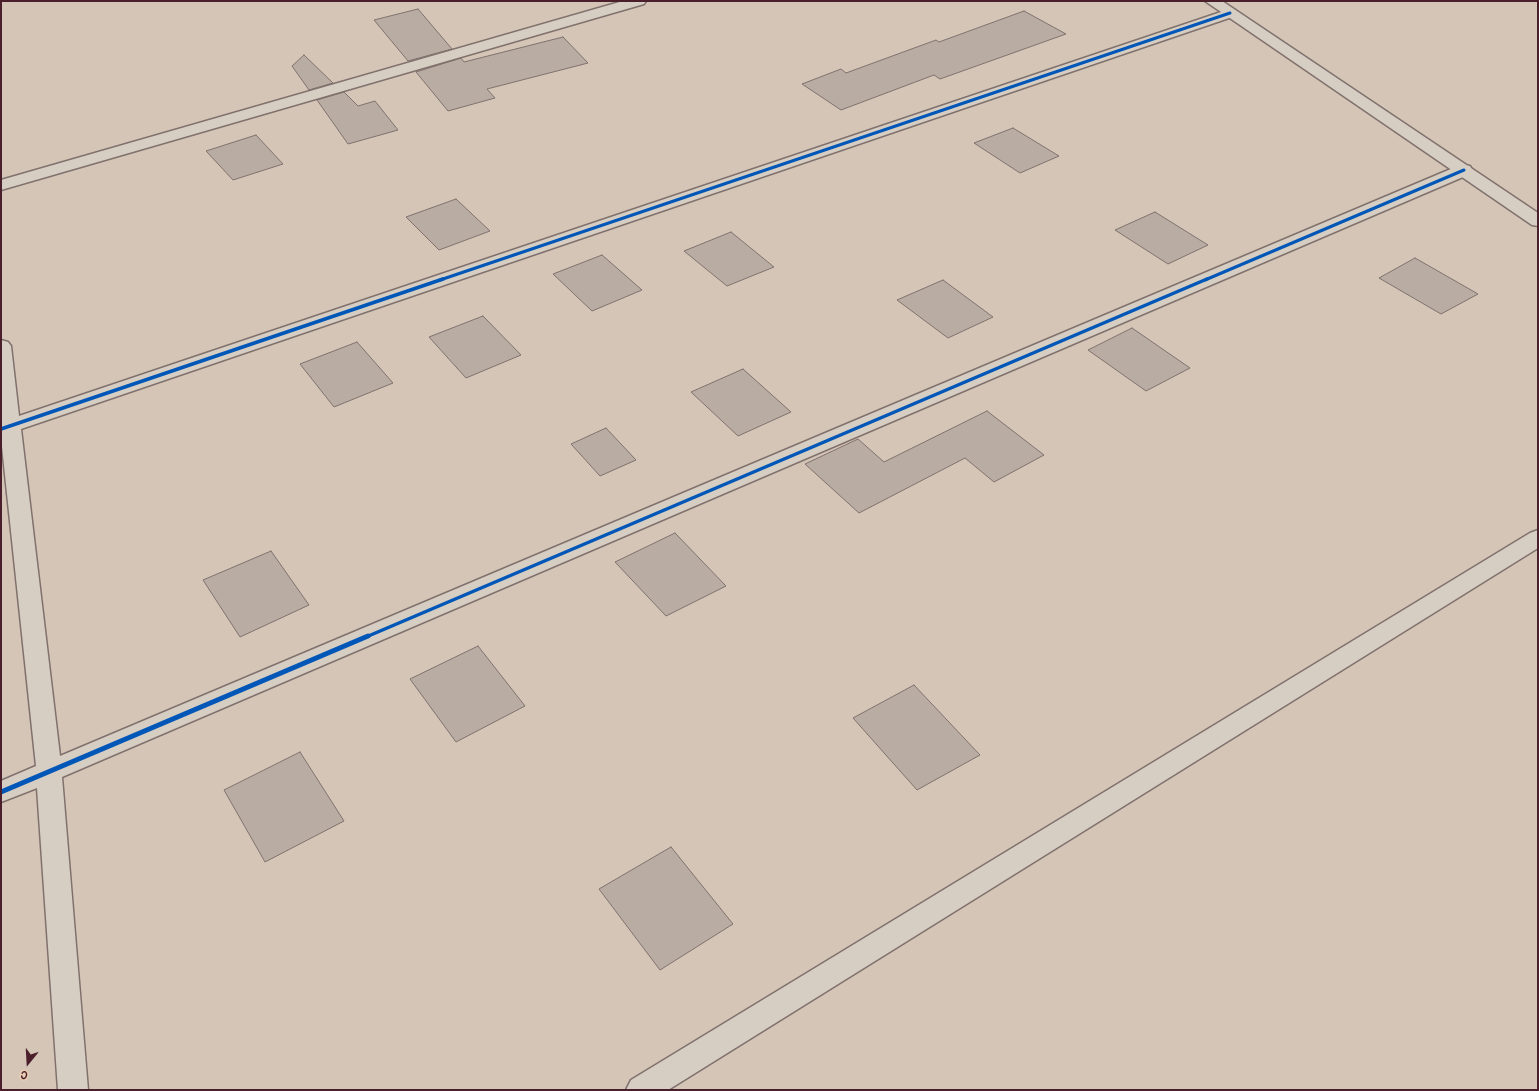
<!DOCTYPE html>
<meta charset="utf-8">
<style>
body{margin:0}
#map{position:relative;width:1539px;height:1091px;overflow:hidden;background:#d4c5b7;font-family:Pangolin,sans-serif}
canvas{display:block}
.frame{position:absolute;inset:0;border:2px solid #4a1f2b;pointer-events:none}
.north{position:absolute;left:8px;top:1043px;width:40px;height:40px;-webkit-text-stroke:3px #ebcfb2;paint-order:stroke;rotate:198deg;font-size:11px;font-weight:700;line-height:16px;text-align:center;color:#4a1f2b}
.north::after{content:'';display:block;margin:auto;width:14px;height:18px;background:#4a1f2b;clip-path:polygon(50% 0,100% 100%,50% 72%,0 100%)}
</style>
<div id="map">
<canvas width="1539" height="1091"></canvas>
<div class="frame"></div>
<div class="north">С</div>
</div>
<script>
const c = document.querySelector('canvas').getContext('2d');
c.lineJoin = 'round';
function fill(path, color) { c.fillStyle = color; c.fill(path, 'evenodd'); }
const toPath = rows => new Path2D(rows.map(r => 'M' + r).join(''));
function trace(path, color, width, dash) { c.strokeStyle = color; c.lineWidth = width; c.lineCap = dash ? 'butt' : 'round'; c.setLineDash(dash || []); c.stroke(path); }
const building = toPath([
 [418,9,452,49,408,61,374,20,418,9],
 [1024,11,1066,34,940,79,934,75,841,110,802,84,841,69,846,73,936,40,939,42,1024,11],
 [563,37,588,63,487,89,495,98,448,111,416,72,461,58,464,62,563,37],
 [304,55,333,83,309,90,292,66,304,55],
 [344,92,358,106,375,101,398,130,348,144,317,100,344,92],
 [1013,128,1059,156,1020,173,974,143,1013,128],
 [256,135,283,164,233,180,206,151,256,135],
 [456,199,490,231,439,250,406,217,456,199],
 [1155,212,1208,245,1168,264,1115,230,1155,212],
 [731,232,774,267,727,286,684,251,731,232],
 [602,255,642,290,592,311,553,274,602,255],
 [1415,258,1478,294,1441,314,1379,278,1415,258],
 [943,280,993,317,948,338,897,300,943,280],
 [483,316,521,355,466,378,429,337,483,316],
 [1132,328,1190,368,1146,391,1088,350,1132,328],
 [357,342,393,383,334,407,300,364,357,342],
 [743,369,791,412,738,436,691,392,743,369],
 [987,411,1044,455,994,482,965,458,859,513,805,464,858,439,884,462,987,411],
 [606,428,636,460,600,476,571,444,606,428],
 [675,533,726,586,666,616,615,562,675,533],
 [271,551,309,605,240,637,203,580,271,551],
 [478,646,525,706,456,742,410,679,478,646],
 [914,685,980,755,917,790,853,718,914,685],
 [300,752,344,821,265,862,224,790,300,752],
 [671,847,733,924,660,970,599,889,671,847]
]);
fill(building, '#b8aca3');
trace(building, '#80716d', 1);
const service = toPath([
 [1205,1,1222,1,1538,213,1538,226,1532,225,1205,1]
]);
const minor = toPath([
 [623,1,646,1,644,4,1,190,1,180,623,1],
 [1230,9,1235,10,1237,13,1235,16,21,429,60,756,1458,166,1464,165,1470,166,1472,170,1470,174,62,777,88,1090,58,1090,37,788,1,802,1,781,36,766,1,437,1,340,8,342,11,346,19,416,1230,9],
 [1538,530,1538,548,668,1090,626,1090,631,1080,1530,533,1538,530]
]);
trace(service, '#80716d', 3);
trace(minor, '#80716d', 3);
fill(service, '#d7cec3');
fill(minor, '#d7cec3');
trace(toPath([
 [440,280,1230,13],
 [1205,280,1464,170]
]), '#0057b8', 3);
trace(toPath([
 [1,429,443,279],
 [366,637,1207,279]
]), '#0057b8', 3.5);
trace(toPath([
 [1,792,368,636]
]), '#0057b8', 5);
</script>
